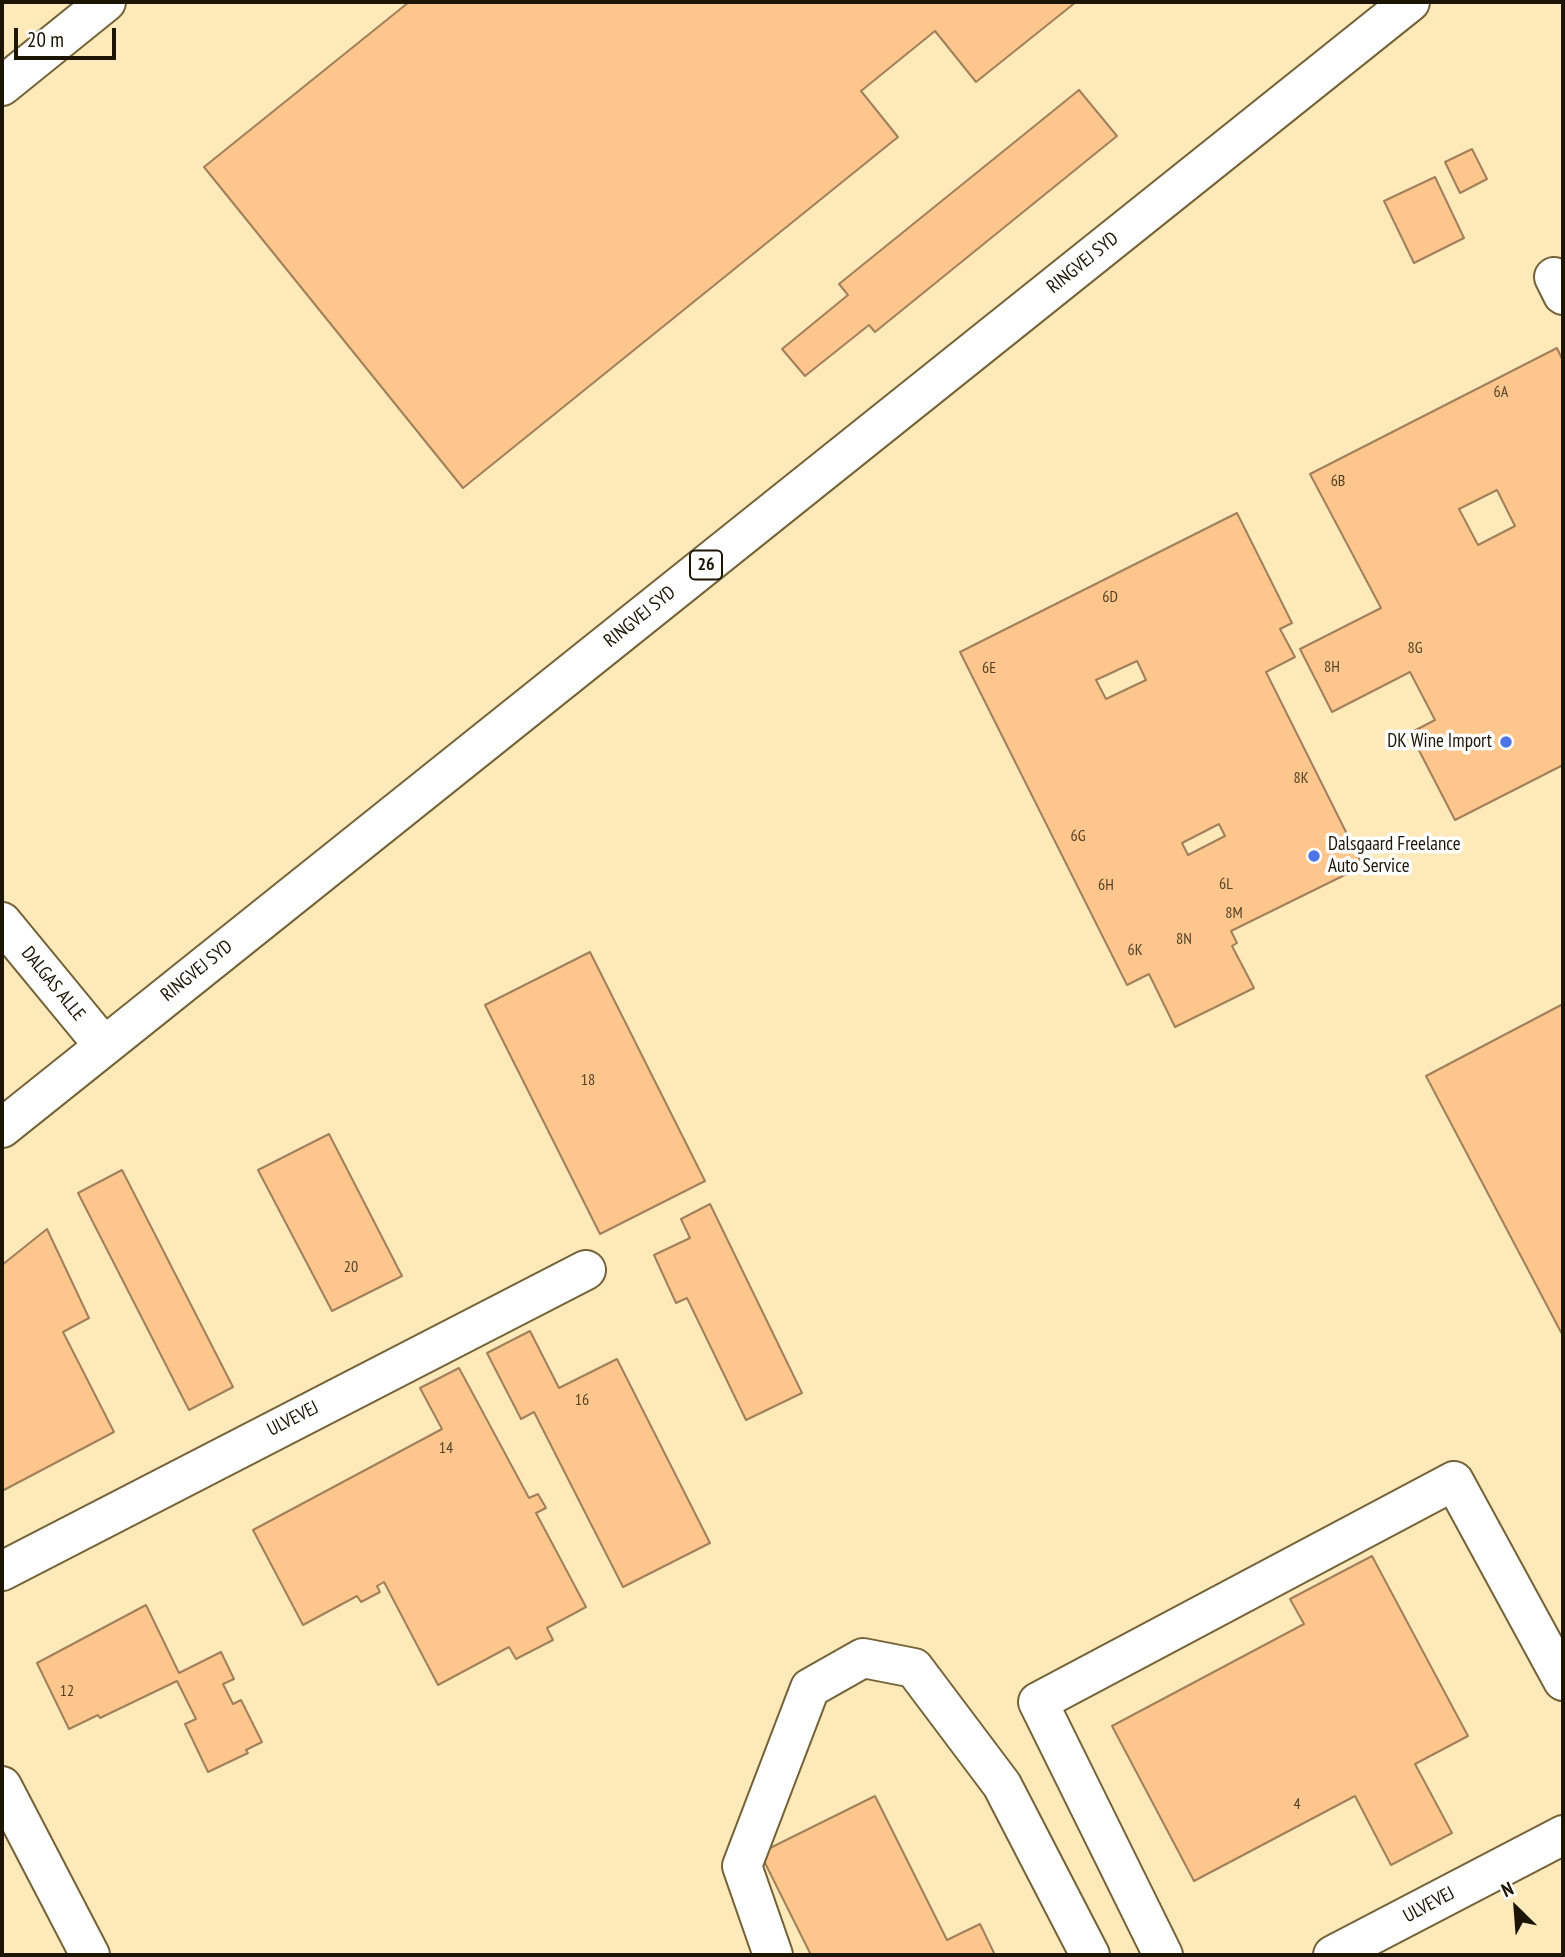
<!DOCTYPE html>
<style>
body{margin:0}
#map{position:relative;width:1565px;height:1957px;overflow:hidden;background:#fee9ba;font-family:"PT Sans Narrow",sans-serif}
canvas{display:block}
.frame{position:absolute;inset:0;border:4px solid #1c1504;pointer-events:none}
.north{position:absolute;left:1481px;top:1873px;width:70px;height:70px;-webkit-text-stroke:5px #fff;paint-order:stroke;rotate:335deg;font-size:19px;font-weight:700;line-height:28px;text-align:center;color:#1c1504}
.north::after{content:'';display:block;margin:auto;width:24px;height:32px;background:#1c1504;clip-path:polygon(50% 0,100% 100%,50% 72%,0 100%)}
.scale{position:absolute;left:14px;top:28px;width:102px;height:32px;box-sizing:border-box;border:4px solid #1c1504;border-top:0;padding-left:9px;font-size:21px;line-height:24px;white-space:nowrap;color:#1c1504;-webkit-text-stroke:5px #fff;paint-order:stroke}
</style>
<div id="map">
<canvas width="1565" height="1957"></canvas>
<div class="frame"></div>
<div class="north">N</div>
<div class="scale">20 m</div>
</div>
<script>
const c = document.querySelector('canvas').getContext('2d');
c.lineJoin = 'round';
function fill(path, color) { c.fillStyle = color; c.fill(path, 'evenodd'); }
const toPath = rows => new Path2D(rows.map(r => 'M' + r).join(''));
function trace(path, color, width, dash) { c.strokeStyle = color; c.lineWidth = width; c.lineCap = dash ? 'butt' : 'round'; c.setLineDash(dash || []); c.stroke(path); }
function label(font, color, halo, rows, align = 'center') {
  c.font = font + ' "PT Sans Narrow",sans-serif'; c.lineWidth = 7; c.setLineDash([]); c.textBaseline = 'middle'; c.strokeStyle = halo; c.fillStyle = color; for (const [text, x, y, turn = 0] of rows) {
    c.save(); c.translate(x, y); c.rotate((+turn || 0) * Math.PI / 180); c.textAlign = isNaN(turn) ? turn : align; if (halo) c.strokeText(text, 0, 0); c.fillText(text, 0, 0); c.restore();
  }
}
const building = toPath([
 [409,2,1076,2,976,82,935,31,861,91,898,137,463,488,204,167,409,2],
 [1079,90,1117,136,875,332,869,325,805,376,782,349,848,295,839,284,1079,90],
 [1472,149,1487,179,1460,193,1445,162,1472,149],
 [1435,177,1464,238,1414,263,1384,201,1435,177],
 [1557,348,1563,361,1563,765,1455,820,1410,733,1435,720,1410,672,1332,712,1300,649,1381,608,1310,474,1557,348],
 [1497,490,1515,526,1478,545,1459,509,1497,490],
 [1237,513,1292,623,1280,629,1295,657,1266,672,1363,866,1231,931,1237,943,1232,946,1254,988,1175,1027,1149,974,1127,985,960,652,1237,513],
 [1137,661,1146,680,1106,699,1096,680,1137,661],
 [1219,824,1225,836,1188,855,1182,843,1219,824],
 [590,952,705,1181,600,1234,485,1005,590,952],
 [1563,1004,1563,1336,1426,1076,1563,1004],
 [329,1134,402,1276,332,1311,258,1170,329,1134],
 [122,1170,233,1387,189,1410,78,1193,122,1170],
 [710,1204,802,1393,746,1420,687,1298,676,1303,654,1255,690,1238,681,1219,710,1204],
 [47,1229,89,1318,63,1332,114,1432,2,1491,2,1265,47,1229],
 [530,1331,559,1388,617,1359,710,1543,623,1587,534,1412,521,1419,487,1353,530,1331],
 [459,1368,529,1498,538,1494,546,1508,536,1513,586,1607,547,1628,553,1640,516,1659,509,1647,438,1685,384,1582,377,1586,380,1592,361,1602,357,1596,303,1625,253,1530,442,1429,420,1388,459,1368],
 [1372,1556,1468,1736,1415,1764,1452,1833,1391,1865,1355,1796,1194,1881,1112,1726,1304,1624,1290,1599,1372,1556],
 [146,1605,179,1673,221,1652,234,1679,223,1684,233,1704,241,1700,262,1742,246,1750,248,1753,208,1772,185,1724,196,1719,177,1681,100,1718,98,1715,69,1729,37,1663,146,1605],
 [875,1796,947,1940,980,1924,995,1955,811,1955,760,1853,875,1796]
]);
fill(building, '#fcc68c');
trace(building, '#a17f5b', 2);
const minor = toPath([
 [2,86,106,2],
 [1554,277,1563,295],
 [2,922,104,1046],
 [2,1571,586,1270],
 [2,1786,90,1955],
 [773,1955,742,1866,810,1688,863,1658,914,1668,1002,1785,1090,1955],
 [1163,1955,1038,1702,1454,1481,1563,1681],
 [1333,1955,1563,1835]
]);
const major = toPath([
 [2,1128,1410,2]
]);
trace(minor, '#756338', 42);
trace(major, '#756338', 42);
trace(minor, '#fff', 38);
trace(major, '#fff', 38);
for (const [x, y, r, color] of [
 [1506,742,7,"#4f74e8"],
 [1314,856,7,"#4f74e8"]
]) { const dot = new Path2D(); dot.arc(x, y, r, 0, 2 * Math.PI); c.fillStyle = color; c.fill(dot); trace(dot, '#fff', 2.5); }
label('16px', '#544126', null, [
 ["6A",1501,392],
 ["6B",1338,481],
 ["6D",1110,597],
 ["8G",1415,648],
 ["8H",1332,667],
 ["6E",989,668],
 ["8K",1301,778],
 ["6G",1078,836],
 ["6L",1226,884],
 ["6H",1106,885],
 ["8M",1234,913],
 ["8N",1184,939],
 ["6K",1135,950],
 ["18",588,1080],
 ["20",351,1267],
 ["16",582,1400],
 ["14",446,1448],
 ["12",67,1691],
 ["4",1297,1804]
]);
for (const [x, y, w] of [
 [706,565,32]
]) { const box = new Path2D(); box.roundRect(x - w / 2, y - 14.5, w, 29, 5); c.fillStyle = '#fff'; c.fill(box); trace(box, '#1c1504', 2); }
label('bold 18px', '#1c1504', null, [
 ["26",706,565]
]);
label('19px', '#1c1504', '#fff', [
 ["RINGVEJ SYD",1083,263,-39],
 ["RINGVEJ SYD",640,617,-39],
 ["RINGVEJ SYD",197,971,-39],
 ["DALGAS ALLE",53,984,51],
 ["ULVEVEJ",293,1419,-27],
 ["ULVEVEJ",1429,1905,-28]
]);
label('19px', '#1c1504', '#fff', [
 ["DK Wine Import",1492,742],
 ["Dalsgaard Freelance",1328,845,"left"],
 ["Auto Service",1328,867,"left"]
], 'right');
</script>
